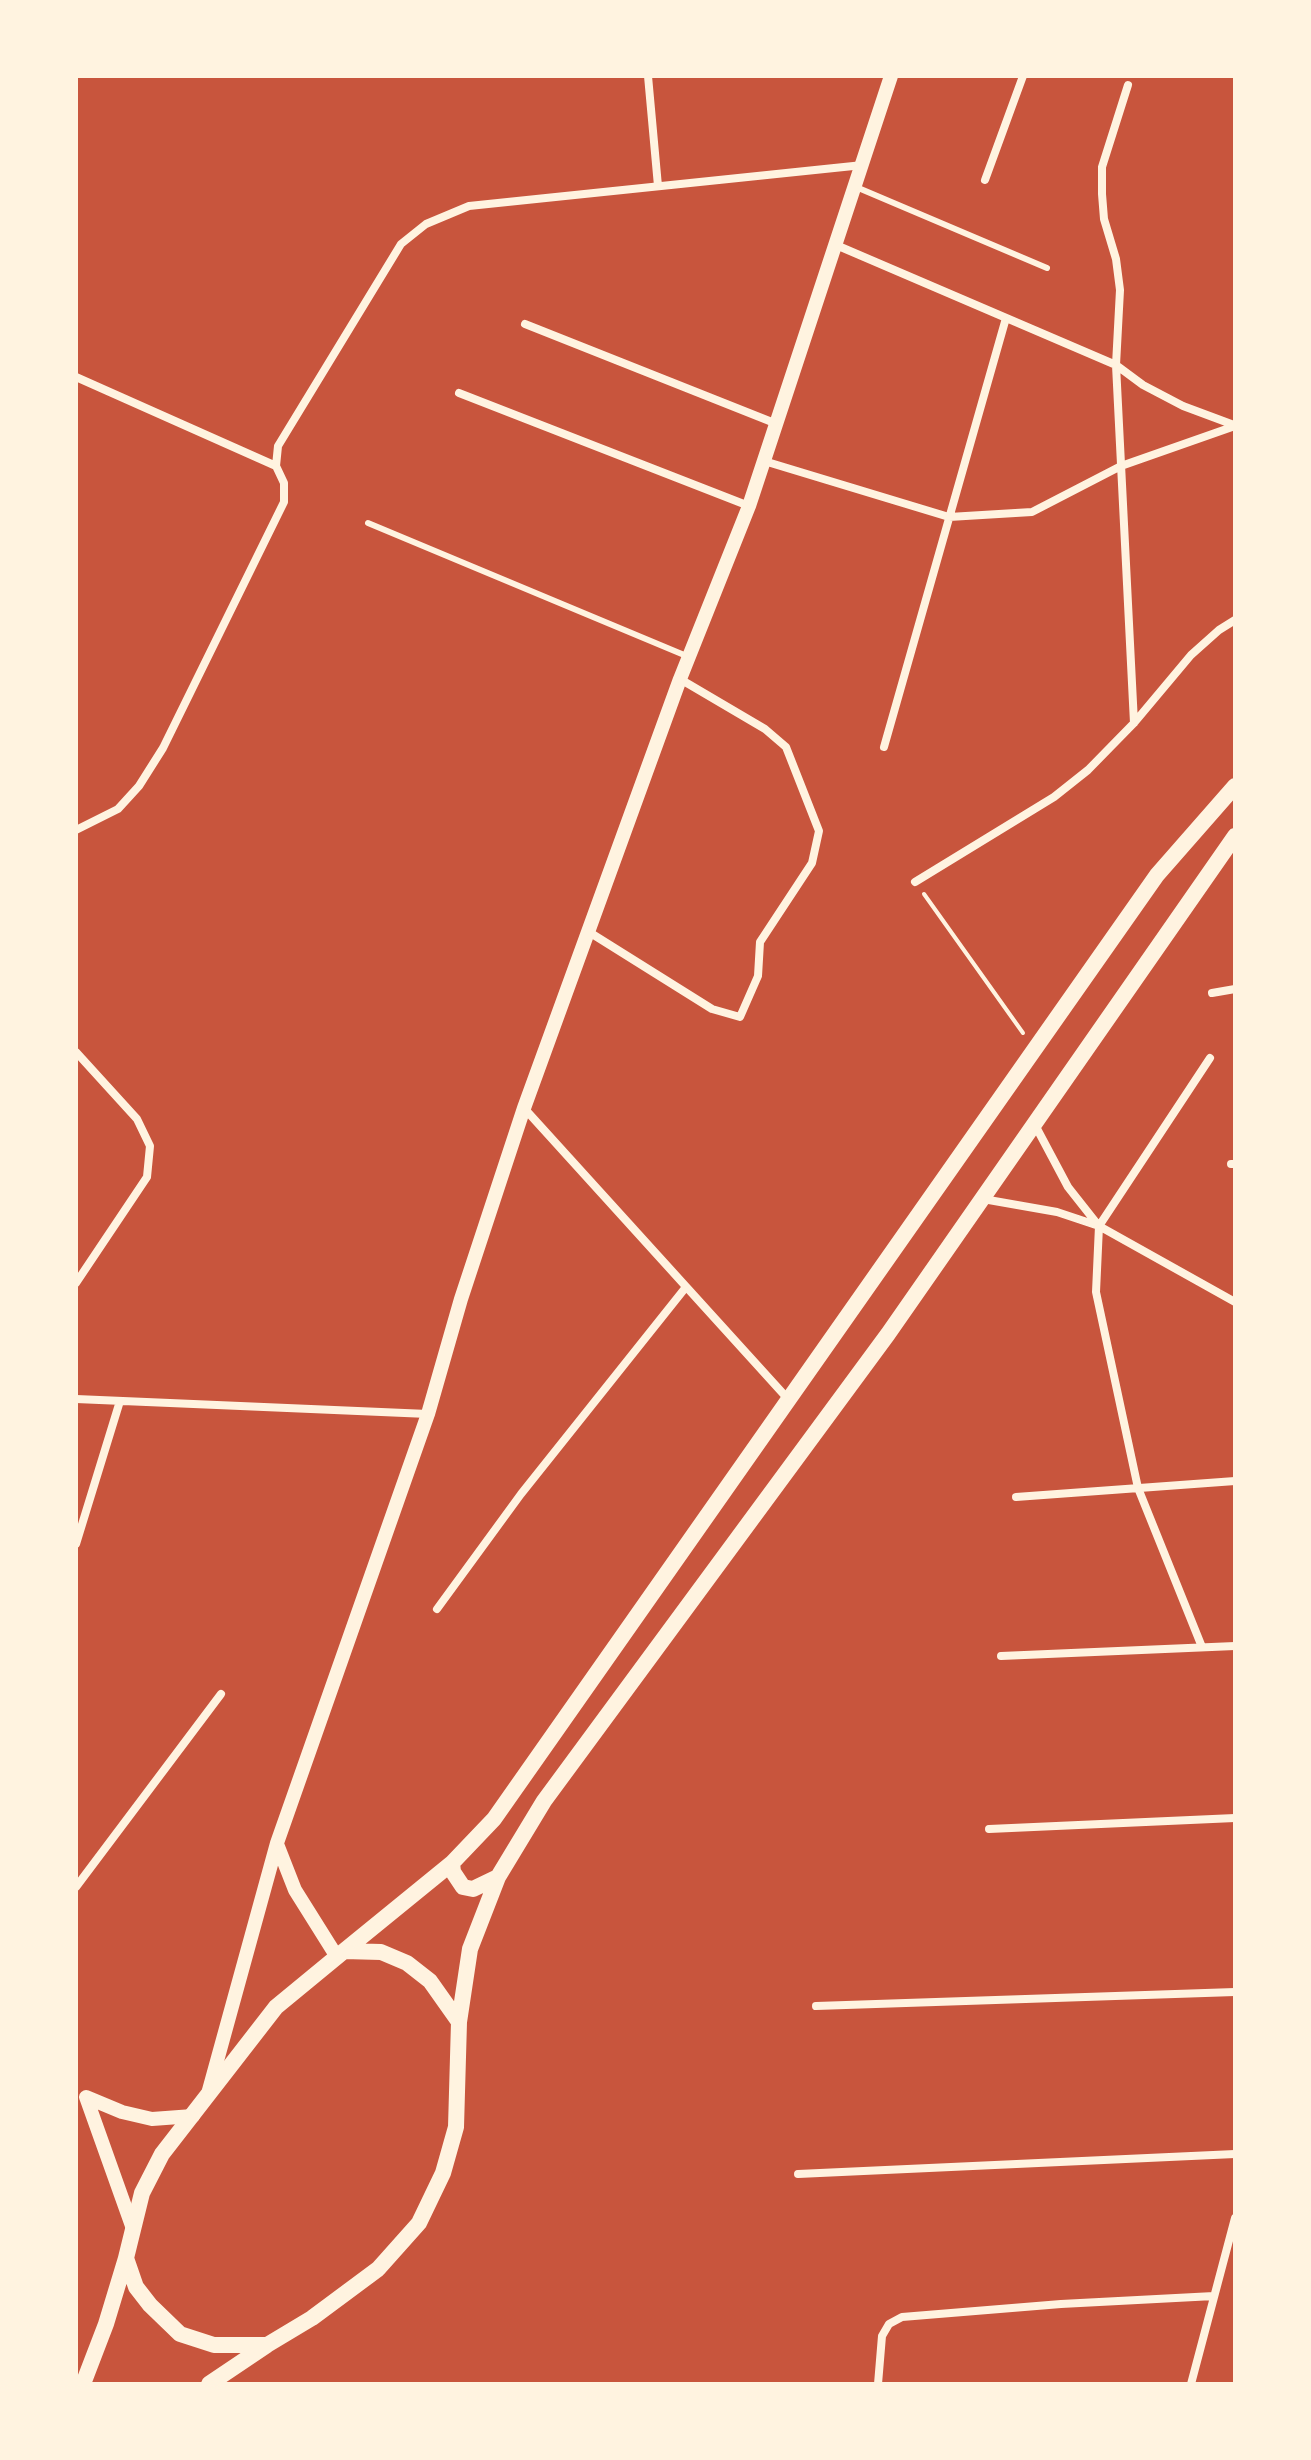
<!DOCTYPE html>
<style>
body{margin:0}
#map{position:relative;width:1311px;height:2460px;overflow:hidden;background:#c8553d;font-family:Bitter,serif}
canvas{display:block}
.frame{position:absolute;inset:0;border:78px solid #fff3e0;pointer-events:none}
</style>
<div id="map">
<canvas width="1311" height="2460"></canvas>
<div class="frame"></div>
</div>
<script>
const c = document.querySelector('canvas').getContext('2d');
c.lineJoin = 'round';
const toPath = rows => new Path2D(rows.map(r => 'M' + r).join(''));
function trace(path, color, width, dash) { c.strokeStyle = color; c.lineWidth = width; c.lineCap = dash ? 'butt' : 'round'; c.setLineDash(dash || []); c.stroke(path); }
trace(toPath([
 [924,894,1023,1033]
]), '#fff3e0', 4);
trace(toPath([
 [856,187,1047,268],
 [368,523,689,657]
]), '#fff3e0', 6);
trace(toPath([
 [648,76,658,186],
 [1128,85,1102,167,1102,194,1104,219,1116,259,1120,290,1116,365,1134,723],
 [985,180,1023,76],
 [836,245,1116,365,1143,385,1183,406,1234,425],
 [525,324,777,424],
 [76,377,276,466],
 [459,393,749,506],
 [764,461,949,517,1032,512,1121,466,1235,426],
 [884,747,1006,318],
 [76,830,118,809,139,786,163,748,284,502,284,483,276,466,278,446,401,244,426,224,469,206,863,165],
 [915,882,1054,797,1088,770,1134,723,1191,655,1219,630,1235,620],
 [589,932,712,1009,740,1017,758,976,760,942,812,863,819,831,786,747,765,729,680,679],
 [1212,993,1235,989],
 [76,1052,137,1119,150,1146,147,1177,76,1283],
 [524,1108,788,1399],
 [1035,1125,1068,1187,1098,1225],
 [1231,1164,1235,1164],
 [983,1199,1057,1212,1099,1226,1235,1302],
 [1099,1226,1096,1292,1138,1488,1202,1647],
 [1099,1226,1210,1058],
 [76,1399,428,1414],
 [1016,1497,1235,1481],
 [76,1544,120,1401],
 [437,1609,521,1494,686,1287],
 [1001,1656,1235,1646],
 [989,1829,1235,1818],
 [76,1887,221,1694],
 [816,2006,1235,1992],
 [798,2174,1235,2154],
 [878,2384,882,2336,889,2324,902,2317,1061,2304,1214,2296],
 [1191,2384,1235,2218]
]), '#fff3e0', 8);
trace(toPath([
 [277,1844,295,1890,337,1957],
 [209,2090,277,1843,428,1414,461,1299,524,1108,680,679,749,506,891,76],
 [132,2226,86,2097,122,2112,152,2119,193,2116]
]), '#fff3e0', 14);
trace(toPath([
 [452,1863,453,1872,463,1887,473,1889,498,1877],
 [344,1951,452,1863,494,1819,1157,875,1235,786],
 [459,2022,430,1981,407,1963,381,1952,344,1951,276,2007,162,2154,142,2193,126,2258,136,2287,150,2305,180,2334,214,2345,267,2345,312,2318,378,2269,419,2223,443,2173,456,2127,459,2022,470,1949,498,1877,544,1801,888,1334,1235,836],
 [83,2384,106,2324,126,2258],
 [209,2384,267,2345]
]), '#fff3e0', 16);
</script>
